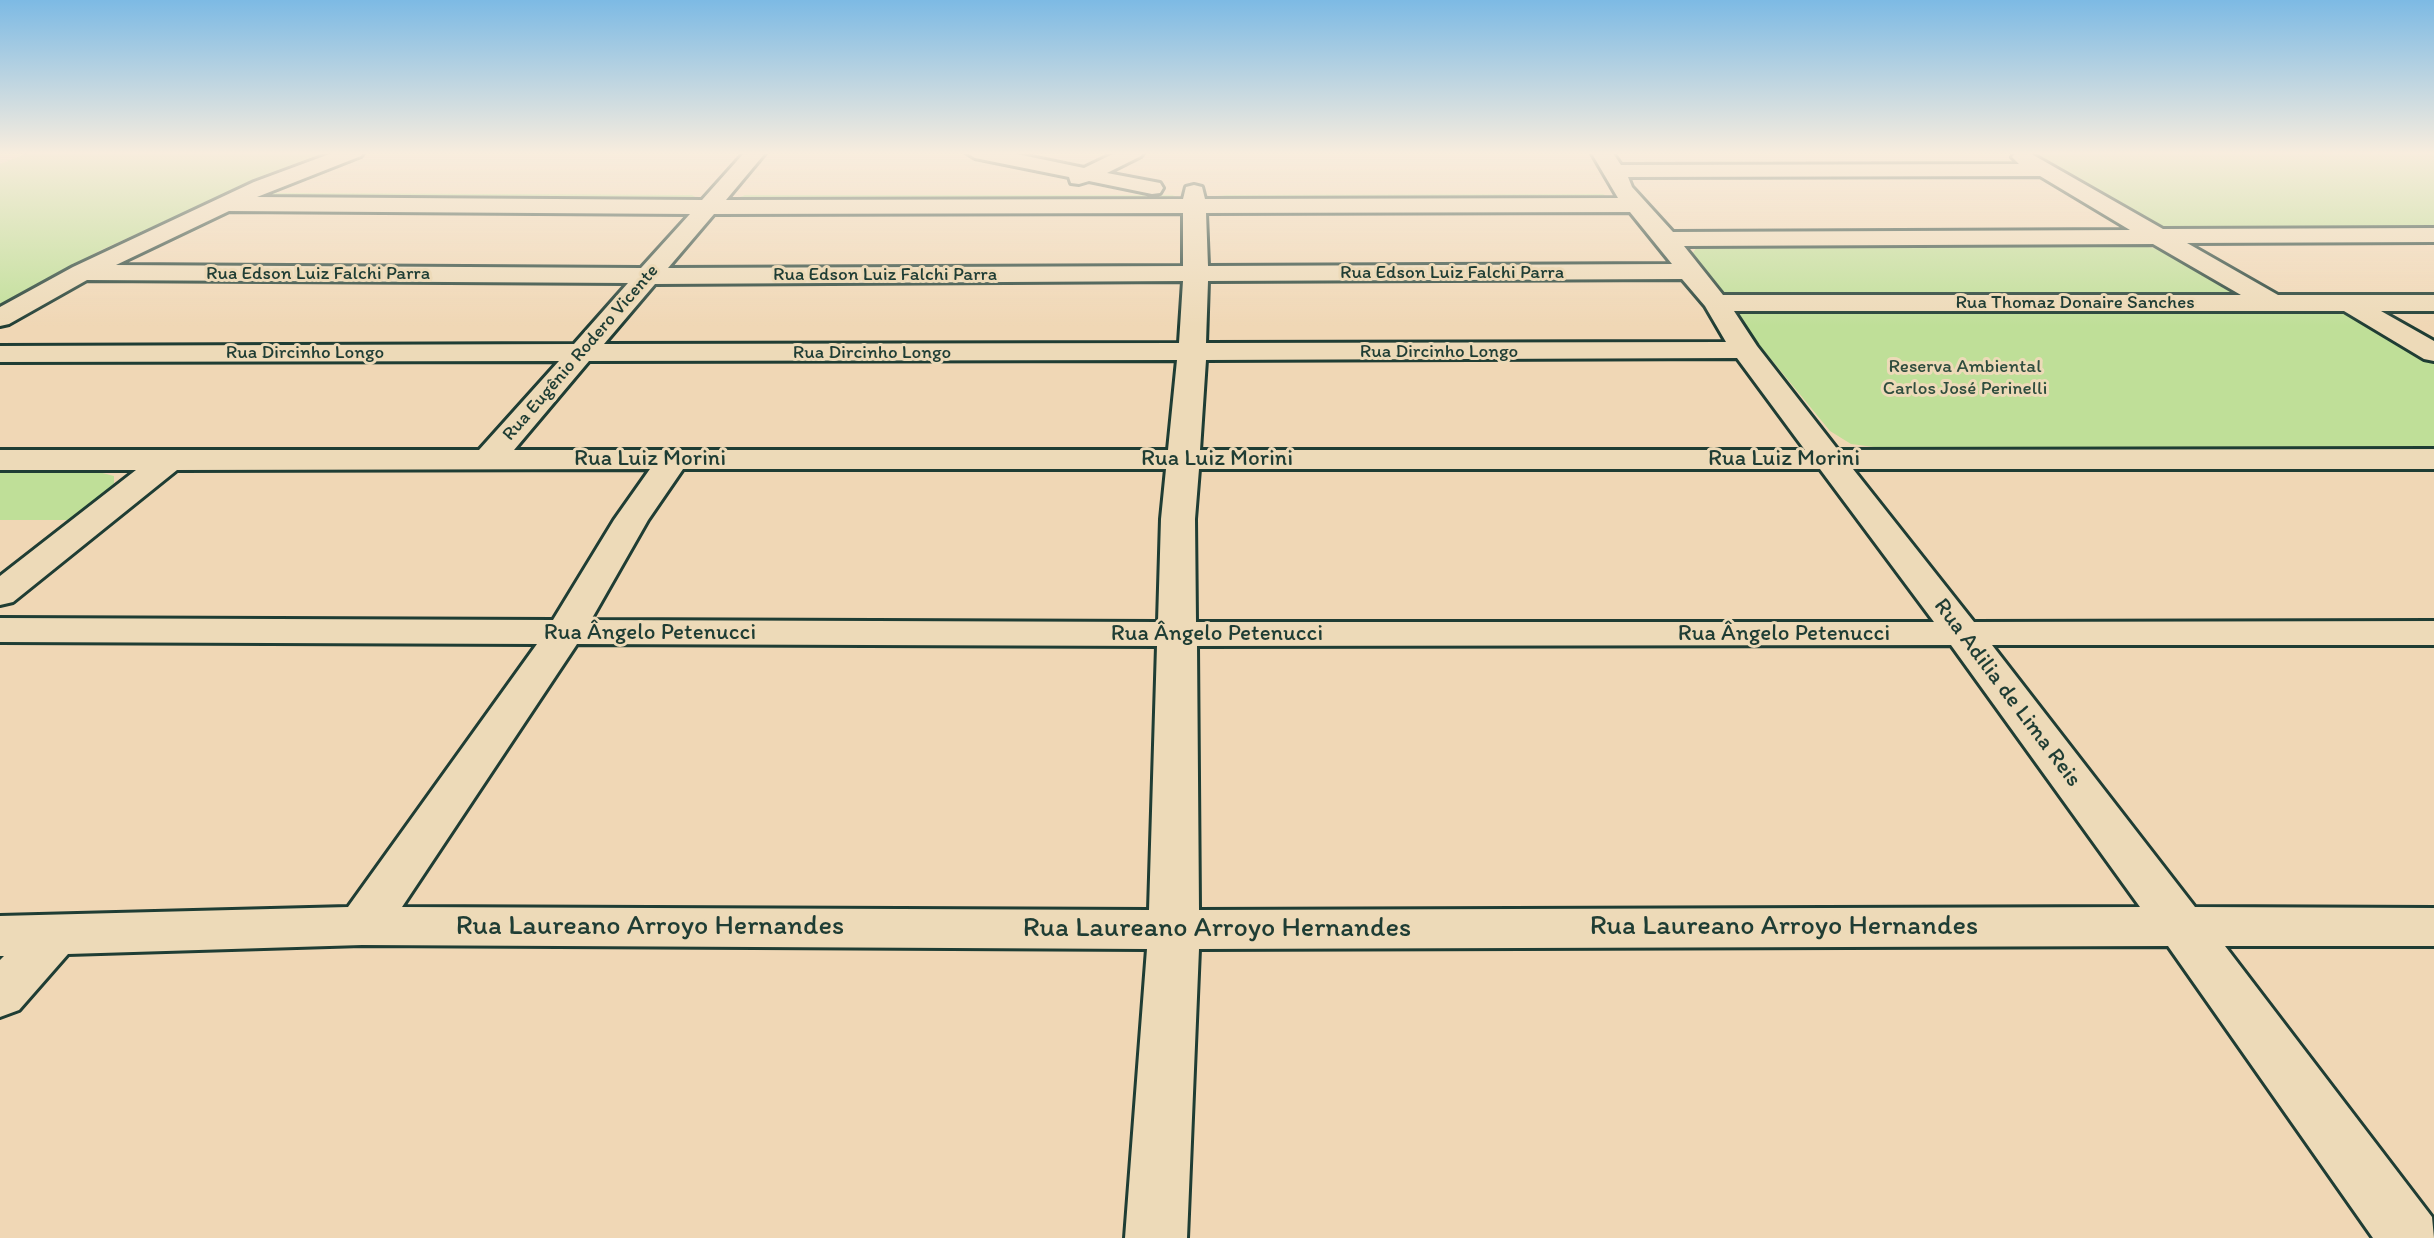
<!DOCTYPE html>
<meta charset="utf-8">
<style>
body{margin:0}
canvas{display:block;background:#f0d7b5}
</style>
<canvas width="2434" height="1238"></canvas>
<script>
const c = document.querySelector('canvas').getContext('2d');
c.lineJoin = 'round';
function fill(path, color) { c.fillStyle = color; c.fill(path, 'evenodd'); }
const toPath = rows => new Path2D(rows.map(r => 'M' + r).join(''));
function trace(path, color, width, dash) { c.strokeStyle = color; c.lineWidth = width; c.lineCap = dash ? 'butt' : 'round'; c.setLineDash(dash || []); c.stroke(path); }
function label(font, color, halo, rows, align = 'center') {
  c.font = font + ' Itim,sans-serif'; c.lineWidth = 6; c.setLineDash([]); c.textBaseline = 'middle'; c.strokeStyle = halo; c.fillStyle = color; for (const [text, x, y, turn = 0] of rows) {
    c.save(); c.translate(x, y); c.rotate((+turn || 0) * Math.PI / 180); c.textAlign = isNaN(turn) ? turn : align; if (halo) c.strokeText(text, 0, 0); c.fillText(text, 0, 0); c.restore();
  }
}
fill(toPath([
 [30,152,336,152,165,221,99,251,0,306,0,164],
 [2029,152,2434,152,2434,230,2179,232,2154,225],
 [271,193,692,195,698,198,692,201,255,198],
 [1603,194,1612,199,1212,200,1209,197,1226,195],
 [745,195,1172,195,1182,198,733,200],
 [1712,244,2134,244,2167,251,2231,286,2237,294,2227,298,1729,297,1720,291,1692,254,1697,247],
 [1737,310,2335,310,2356,315,2434,361,2434,449,1874,447,1851,444,1830,431,1738,319],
 [83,468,114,476,114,486,70,520,0,520,0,469]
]), '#bfdf98');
const minor = toPath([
 [335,152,364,152,361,156,257,197,702,200,745,152,766,152,726,200,1183,199,1186,187,1194,185,1202,187,1205,199,1618,198,1591,152,1612,152,1621,165,2019,164,2012,157,2015,153,2028,152,2163,229,2434,228,2434,242,2187,243,2278,295,2434,295,2434,311,2381,311,2434,341,2434,361,2424,359,2344,311,1734,311,1757,346,1838,450,2434,449,2434,469,1853,469,1974,622,2434,621,2434,645,1992,645,2195,907,2434,908,2434,946,2225,946,2432,1217,2434,1238,2373,1238,2168,946,1199,949,1187,1238,1125,1238,1147,949,362,945,68,954,19,1010,0,1017,0,960,4,956,0,956,0,916,348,907,537,644,0,642,0,618,553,620,614,520,650,469,177,470,13,602,0,605,0,576,136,470,0,470,0,450,479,450,559,361,0,362,0,346,574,344,628,283,87,280,9,324,0,326,0,307,73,267,254,182,335,152],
 [2040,176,2130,230,1673,232,1632,187,1628,177,2040,176],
 [229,211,690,214,641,268,116,265,229,211],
 [1630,212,1672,264,1208,266,1206,213,1630,212],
 [1183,213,1183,266,668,268,714,214,1183,213],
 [2153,244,2241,295,1723,295,1684,246,2153,244],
 [1682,279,1705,306,1726,342,1206,343,1208,281,1682,279],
 [1183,281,1179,343,604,344,655,284,1183,281],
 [1737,358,1805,450,1200,450,1206,360,1737,358],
 [1177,360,1168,450,514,450,589,361,1177,360],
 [683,469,1166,469,1161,519,1158,622,591,620,648,520,683,469],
 [1199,469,1820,469,1934,622,1196,622,1195,519,1199,469],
 [577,644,1157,646,1149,910,402,907,577,644],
 [1951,645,2140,907,1199,910,1197,646,1951,645],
 [965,152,1007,152,1084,168,1117,152,1144,152,1141,156,1107,173,1160,183,1163,188,1160,193,1152,194,1089,181,1079,184,1071,183,1069,177,975,158,965,152]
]);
trace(minor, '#1f3d34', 6);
fill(minor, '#eddab8');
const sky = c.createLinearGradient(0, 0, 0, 326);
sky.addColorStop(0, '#7dbae4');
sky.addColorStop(0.47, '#f8edde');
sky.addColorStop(1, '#f8edde00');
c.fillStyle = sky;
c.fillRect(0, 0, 2434, 326);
label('19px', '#1f3d34', '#eddab8', [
 ["Rua Edson Luiz Falchi Parra",1452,273],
 ["Rua Edson Luiz Falchi Parra",318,274],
 ["Rua Edson Luiz Falchi Parra",885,275],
 ["Rua Thomaz Donaire Sanches",2075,303],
 ["Rua Dircinho Longo",1439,352],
 ["Rua Dircinho Longo",305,353],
 ["Rua Eugênio Rodero Vicente",581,353,-49],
 ["Rua Dircinho Longo",872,353]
]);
label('19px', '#2f4d3e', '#eddab8', [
 ["Reserva Ambiental",1965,367],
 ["Carlos José Perinelli",1965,389]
]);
label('23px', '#1f3d34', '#eddab8', [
 ["Rua Luiz Morini",650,459],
 ["Rua Luiz Morini",1217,459],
 ["Rua Luiz Morini",1784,459],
 ["Rua Ângelo Petenucci",650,633],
 ["Rua Ângelo Petenucci",1217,634],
 ["Rua Ângelo Petenucci",1784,634],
 ["Rua Adilia de Lima Reis",2007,693,53]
]);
label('28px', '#1f3d34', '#eddab8', [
 ["Rua Laureano Arroyo Hernandes",650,927],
 ["Rua Laureano Arroyo Hernandes",1784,927],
 ["Rua Laureano Arroyo Hernandes",1217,929]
]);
</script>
